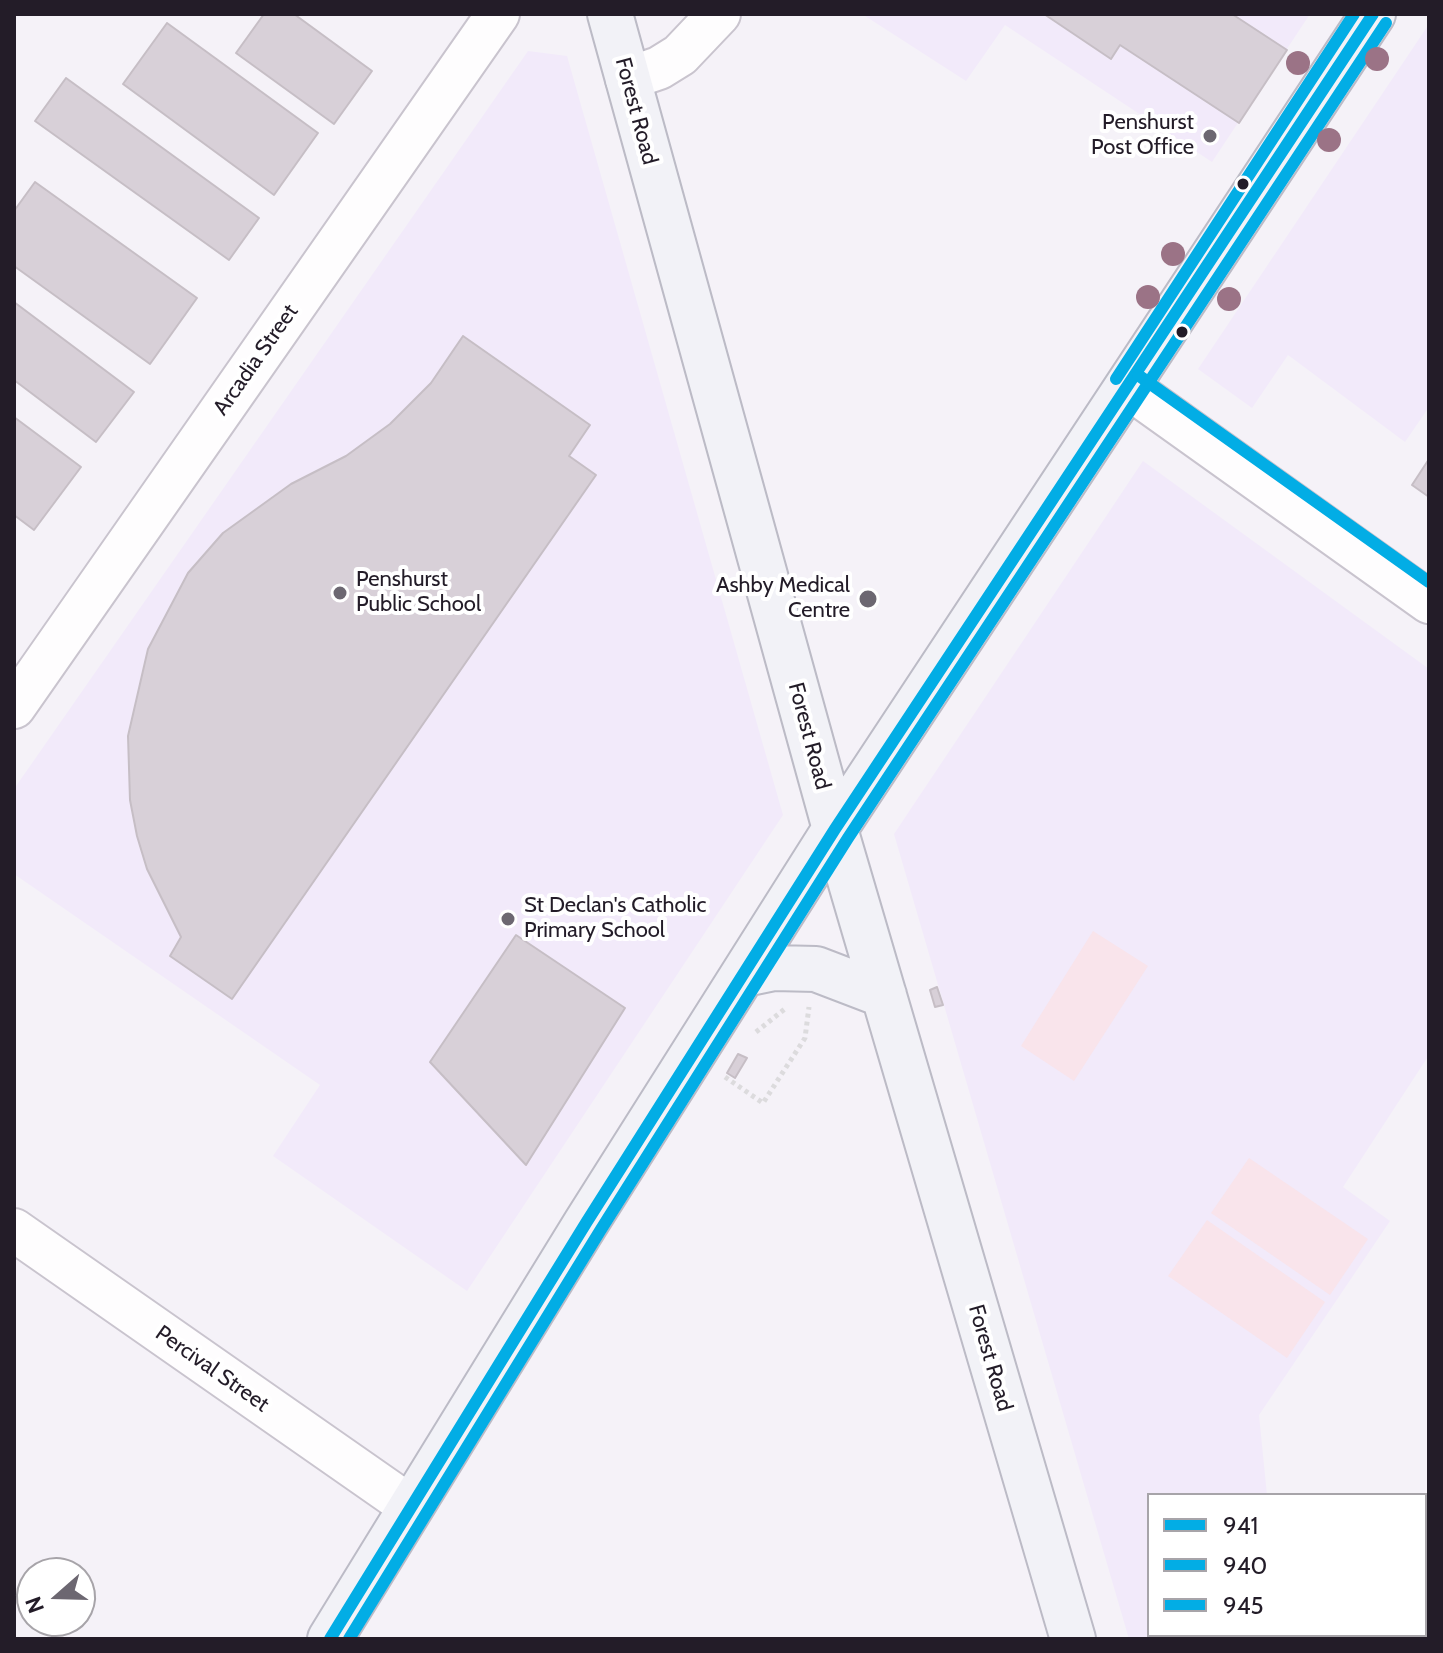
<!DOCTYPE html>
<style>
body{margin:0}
#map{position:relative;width:1443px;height:1653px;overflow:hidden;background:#f5f2f8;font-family:Cabin,sans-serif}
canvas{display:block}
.frame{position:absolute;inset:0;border:16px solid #231c28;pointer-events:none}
.legend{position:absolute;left:1147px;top:1493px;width:280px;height:144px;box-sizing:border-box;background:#fff;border:2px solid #a7a4a9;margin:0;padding:10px 14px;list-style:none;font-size:24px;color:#231c28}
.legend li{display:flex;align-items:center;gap:16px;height:40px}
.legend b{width:40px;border:2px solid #a7a4a9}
.north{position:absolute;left:16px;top:1557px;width:80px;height:80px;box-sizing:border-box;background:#fff;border:2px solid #a7a4a9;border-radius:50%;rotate:250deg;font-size:22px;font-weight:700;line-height:32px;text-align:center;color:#231c28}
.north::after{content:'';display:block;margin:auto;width:28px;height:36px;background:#6c6771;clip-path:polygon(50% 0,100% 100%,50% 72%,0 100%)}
</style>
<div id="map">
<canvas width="1443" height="1653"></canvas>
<div class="frame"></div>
<ul class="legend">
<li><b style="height:10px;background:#02ade5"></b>941</li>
<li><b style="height:10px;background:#02ade5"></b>940</li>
<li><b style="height:10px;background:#02ade5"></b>945</li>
</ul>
<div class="north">N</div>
</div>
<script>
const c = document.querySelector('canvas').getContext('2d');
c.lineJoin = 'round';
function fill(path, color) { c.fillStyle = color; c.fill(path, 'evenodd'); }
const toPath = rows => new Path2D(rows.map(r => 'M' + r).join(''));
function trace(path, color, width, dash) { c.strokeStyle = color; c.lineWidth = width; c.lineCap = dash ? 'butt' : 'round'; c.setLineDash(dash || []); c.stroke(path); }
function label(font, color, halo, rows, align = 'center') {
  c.font = font + ' Cabin,sans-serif'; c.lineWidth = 8; c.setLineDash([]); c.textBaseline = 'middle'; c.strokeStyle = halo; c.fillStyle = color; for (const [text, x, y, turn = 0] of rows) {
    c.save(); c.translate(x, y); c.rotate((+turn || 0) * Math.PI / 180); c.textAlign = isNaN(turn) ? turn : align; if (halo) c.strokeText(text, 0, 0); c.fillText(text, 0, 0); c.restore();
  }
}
fill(toPath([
 [862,14,1310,14,1212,162,1005,25,966,81],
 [1429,24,1429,407,1405,442,1288,355,1252,408,1198,369],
 [528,51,567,56,783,815,467,1291,273,1156,320,1085,14,874,14,789],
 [1143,461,1429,669,1429,1055,1343,1187,1390,1221,1259,1415,1267,1495,1149,1495,1149,1635,1217,1635,1214,1639,1129,1639,894,834]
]), '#f2eafa');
fill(toPath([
 [1093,931,1148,966,1074,1081,1021,1046],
 [1249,1158,1368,1239,1330,1295,1211,1213],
 [1207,1220,1325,1302,1287,1358,1168,1276]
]), '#f9e4eb');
const building = toPath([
 [264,14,294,14,372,71,334,124,236,53,264,14],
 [1044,14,1232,14,1287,50,1239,123,1120,45,1111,59,1044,14],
 [167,23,318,133,274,195,123,84,167,23],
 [66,78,259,218,229,260,35,121,66,78],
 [35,182,197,298,150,364,14,266,14,211,35,182],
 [14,302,134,392,96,442,14,380,14,302],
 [463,336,590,425,569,456,596,475,232,999,170,956,181,937,147,869,137,836,130,800,128,736,148,649,188,573,223,533,291,484,346,456,390,424,431,383,463,336],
 [14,417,81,467,34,530,14,515,14,417],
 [1429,459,1429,497,1412,485,1429,459],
 [516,935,625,1008,526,1165,430,1062,516,935],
 [937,987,943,1005,935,1007,930,990,937,987],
 [738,1054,747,1058,735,1078,727,1073,738,1054]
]);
fill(building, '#d8d0d8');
trace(building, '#c6bec5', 2);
const minor = toPath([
 [627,79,659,68,680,55,719,14],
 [1129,388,1429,602],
 [14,707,498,14],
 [14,1230,411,1507]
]);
const major = toPath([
 [610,14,835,829,1073,1639],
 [745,974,774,968,816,969,884,995],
 [330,1639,586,1223,835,829,1373,14]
]);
trace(minor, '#c9c4ce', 46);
trace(major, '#bcbbc6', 48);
trace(toPath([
 [756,1032,786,1008],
 [725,1077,763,1103,805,1038,809,1007]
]), '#dcdbdd', 5, [4, 4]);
trace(minor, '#fefdfe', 42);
trace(major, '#f2f2f7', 44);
trace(toPath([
 [330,1639,586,1223,835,829,1373,14]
]), '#02ade5', 12);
trace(toPath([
 [349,1639,600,1231,848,838,1386,23]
]), '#02ade5', 12);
trace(toPath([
 [1138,375,1429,582],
 [1116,379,1354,14]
]), '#02ade5', 12);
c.fillStyle = '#9b7386';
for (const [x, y] of [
 [1377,59],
 [1298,63],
 [1329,140],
 [1173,254],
 [1148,297],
 [1229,299]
]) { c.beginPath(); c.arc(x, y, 12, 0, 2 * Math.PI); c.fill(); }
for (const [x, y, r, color] of [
 [1210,136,8,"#6c6771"],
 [1243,184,7,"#231c28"],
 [1182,332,7,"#231c28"],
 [340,593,8,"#6c6771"],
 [868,599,10,"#6c6771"],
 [508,919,8,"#6c6771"]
]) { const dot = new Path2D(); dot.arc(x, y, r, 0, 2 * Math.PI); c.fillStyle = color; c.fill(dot); trace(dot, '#fff', 3); }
label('22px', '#231c28', '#fff', [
 ["Forest Road",636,111,75],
 ["Arcadia Street",256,360,-55],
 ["Forest Road",809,736,75],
 ["Forest Road",990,1358,74],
 ["Percival Street",212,1369,35]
]);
label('22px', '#231c28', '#fff', [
 ["Penshurst",1194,123],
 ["Post Office",1194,148],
 ["Penshurst",356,580,"left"],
 ["Public School",356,605,"left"],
 ["Ashby Medical",850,586],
 ["Centre",850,611],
 ["St Declan's Catholic",524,906,"left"],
 ["Primary School",524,931,"left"]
], 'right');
</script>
